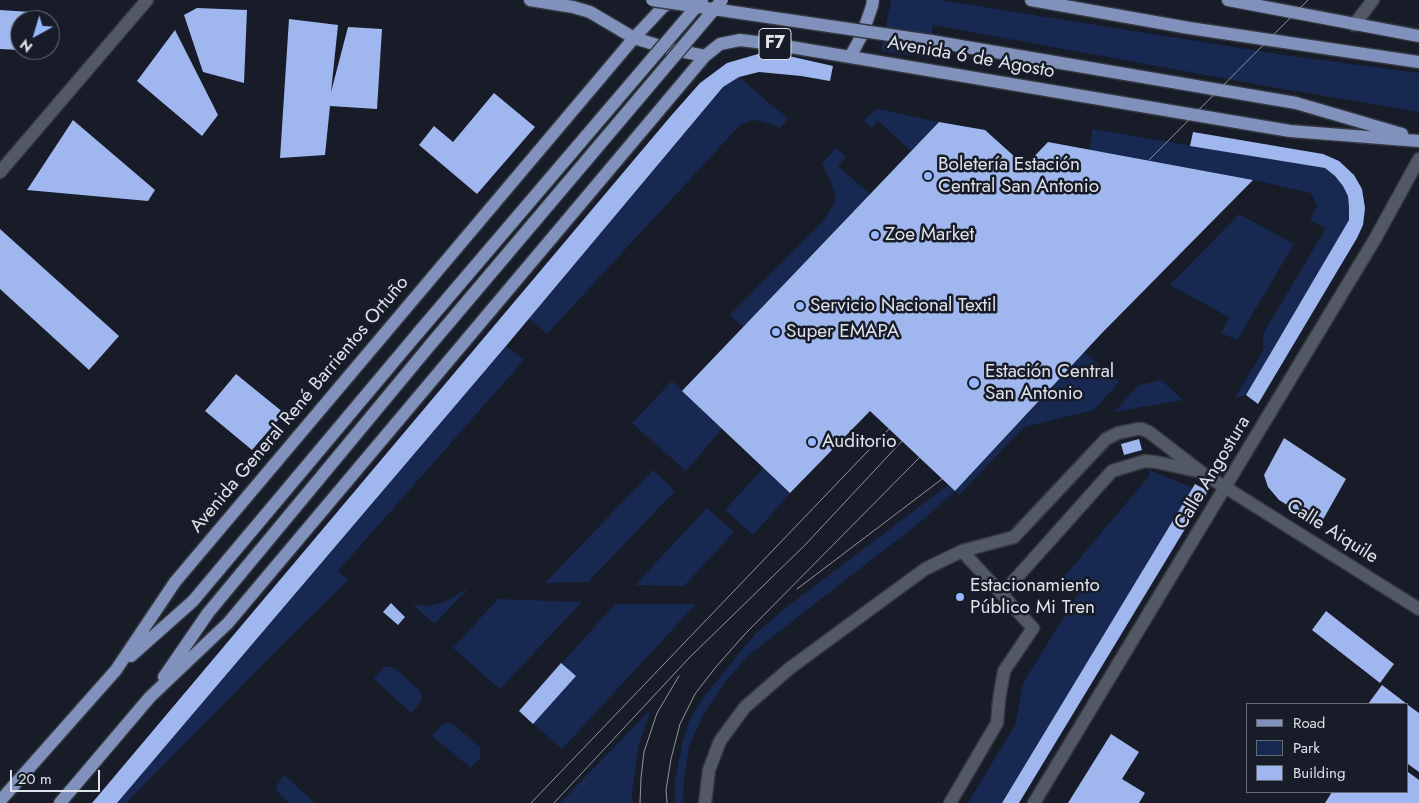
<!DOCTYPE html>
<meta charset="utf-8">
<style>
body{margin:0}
#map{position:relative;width:1419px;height:803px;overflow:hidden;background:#171c28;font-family:Jost,sans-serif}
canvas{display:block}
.legend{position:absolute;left:1246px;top:703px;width:162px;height:90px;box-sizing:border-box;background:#171c28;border:1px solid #676b76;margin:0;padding:6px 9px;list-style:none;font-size:15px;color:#dee2ea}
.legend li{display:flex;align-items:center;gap:10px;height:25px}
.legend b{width:25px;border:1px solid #676b76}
.north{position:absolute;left:10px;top:10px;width:50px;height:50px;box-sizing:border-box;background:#171c28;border:1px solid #676b76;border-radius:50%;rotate:219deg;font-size:14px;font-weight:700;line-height:20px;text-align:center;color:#dee2ea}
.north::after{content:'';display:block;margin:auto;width:18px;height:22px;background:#96b6fd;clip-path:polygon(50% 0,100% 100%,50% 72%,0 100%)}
.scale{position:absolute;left:10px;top:770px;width:90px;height:22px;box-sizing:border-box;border:2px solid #dee2ea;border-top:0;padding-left:6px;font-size:15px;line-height:18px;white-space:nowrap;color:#dee2ea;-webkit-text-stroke:4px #171c28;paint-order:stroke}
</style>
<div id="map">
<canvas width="1419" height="803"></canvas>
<ul class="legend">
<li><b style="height:6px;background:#8092bc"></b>Road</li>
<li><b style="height:14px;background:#172851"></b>Park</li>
<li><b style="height:14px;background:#9fb7ee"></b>Building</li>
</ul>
<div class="north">N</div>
<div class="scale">20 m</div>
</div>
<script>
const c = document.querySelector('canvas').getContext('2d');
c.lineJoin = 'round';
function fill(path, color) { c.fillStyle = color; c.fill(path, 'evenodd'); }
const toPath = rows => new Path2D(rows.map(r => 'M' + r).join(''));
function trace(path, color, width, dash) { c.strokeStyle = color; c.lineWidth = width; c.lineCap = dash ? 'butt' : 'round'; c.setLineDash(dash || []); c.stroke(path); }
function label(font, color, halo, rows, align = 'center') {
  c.font = font + ' Jost,sans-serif'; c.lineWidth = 5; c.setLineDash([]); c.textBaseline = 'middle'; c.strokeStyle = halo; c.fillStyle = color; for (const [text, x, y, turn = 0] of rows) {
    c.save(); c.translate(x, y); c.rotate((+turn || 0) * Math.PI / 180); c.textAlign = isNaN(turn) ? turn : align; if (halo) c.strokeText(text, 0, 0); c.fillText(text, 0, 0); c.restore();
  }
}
fill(toPath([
 [891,0,940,0,1284,55,1419,73,1419,112,1266,86,933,25,929,58,881,51],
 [739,77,788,119,780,128,768,123,756,120,741,124,547,334,529,319,723,87],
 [877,109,939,122,911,151,878,121,871,128,864,120],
 [1092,129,1325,168,1335,176,1343,186,1348,196,1349,207,1349,220,1246,395,1235,398,1263,351,1263,334,1326,228,1310,220,1317,206,1311,193,1253,180,1090,150],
 [836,148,846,157,838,166,870,194,743,327,730,315,823,221,834,204,835,194,830,180,822,164],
 [1239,214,1294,244,1237,340,1221,333,1229,317,1170,285],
 [506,346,524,360,338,571,348,580,275,652,126,803,117,803],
 [1084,352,1119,382,1094,410,1024,427,959,495,955,491,924,519,749,655,725,682,703,715,689,747,684,780,683,803,675,803,675,779,683,741,689,721,703,698,755,634,793,602,948,485,955,491],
 [1161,380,1183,400,1114,412,1139,385],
 [672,381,722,429,686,471,632,423],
 [763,468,790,493,753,535,725,510],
 [1147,469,1193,488,1002,803,968,803,1015,725,1023,683,1080,591,1064,577,1150,475],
 [653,470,675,491,588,582,545,583],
 [707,508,734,532,684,586,635,585],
 [469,587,435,624,412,604,426,606,445,602],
 [498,599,582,602,500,689,453,648],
 [615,604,696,604,562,749,519,711],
 [384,667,389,667,395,668,421,692,422,698,420,703,411,713,374,679],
 [651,709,638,747,632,794,633,803,560,803],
 [447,723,453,724,480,747,481,753,480,758,471,768,432,736,442,724],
 [284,775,315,803,289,803,280,795,276,788,279,782]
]), '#172851');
fill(toPath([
 [197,8,247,10,244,83,203,72,184,15],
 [0,10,47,13,47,20,20,20,20,50,0,49],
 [289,19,338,25,331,92,348,27,382,29,377,109,330,106,325,155,280,158],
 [175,30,218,115,202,136,137,81],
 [758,54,780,54,833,66,830,81,801,76,759,72,739,77,723,87,506,346,117,803,92,803,670,117,700,83,727,63],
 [494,93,535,127,477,194,419,145,434,126,453,142],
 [73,120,155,190,148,201,27,190],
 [939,122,985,130,1025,166,1048,142,1253,180,1101,334,955,491,870,411,790,493,682,391],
 [1193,132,1323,154,1339,161,1354,175,1362,189,1365,208,1363,225,1357,238,1258,404,1246,395,1349,220,1349,207,1348,196,1343,186,1335,176,1325,168,1190,146],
 [0,229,119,336,89,370,0,289],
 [236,374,284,413,252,450,205,411],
 [1284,438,1346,479,1320,525,1279,500,1268,487,1264,475],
 [1139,439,1142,450,1124,455,1121,444],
 [1195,484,1208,491,1019,803,1002,803],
 [391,603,405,617,398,625,383,612],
 [1326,611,1394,664,1380,683,1312,630],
 [561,663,576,676,533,724,519,711],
 [1382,685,1407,704,1368,704],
 [1408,705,1419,713,1419,772,1408,764],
 [1111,734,1139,752,1122,779,1145,793,1139,803,1068,803],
 [1408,772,1419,780,1419,803,1325,803,1332,792,1408,792]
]), '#9fb7ee');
const minor = toPath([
 [1354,25,1373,0],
 [0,172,147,0],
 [1002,594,1112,471,1145,461,1156,462,1197,471],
 [705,803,709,770,720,741,745,707,790,668,925,569,962,551,1014,537,1106,439,1118,433,1137,429,1142,429,1149,432,1201,472,1419,609],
 [950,803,997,723,999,700,1004,671,1033,628,962,551],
 [1034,803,1375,239,1419,159]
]);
const major = toPath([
 [530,0,573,7,590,12,634,38,670,49,705,56],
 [1031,0,1189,28,1419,62],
 [1228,0,1419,36],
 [931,41,1296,103,1402,134],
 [850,57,862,35,872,6,873,0],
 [131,656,193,601,418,333],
 [164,677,208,613,431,344],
 [0,801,116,670,175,582,634,38,663,7,673,0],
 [60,803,150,697,228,623,705,56,720,44,740,40,773,44,1290,131,1419,141]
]);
trace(minor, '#343740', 15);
trace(major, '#343740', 15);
trace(minor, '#525866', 12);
trace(major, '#8092bc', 12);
trace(toPath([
 [1149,160,1308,0],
 [797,589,942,479],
 [531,803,889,429],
 [554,803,689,658,805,545,902,441],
 [640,803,641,778,644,752,657,713,679,676],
 [667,803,666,790,671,759,680,724,695,694,715,668,745,634,920,457]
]), '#90949e', 1);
const majorBridge = toPath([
 [652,0,931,41],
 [418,333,702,0],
 [431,344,722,0]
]);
trace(majorBridge, '#343740', 15, []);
trace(majorBridge, '#8092bc', 12);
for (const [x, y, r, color] of [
 [928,176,5,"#96b6fd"],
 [875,235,5,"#96b6fd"],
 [800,306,5,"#96b6fd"],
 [776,332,5,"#96b6fd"],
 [974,383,6,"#96b6fd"],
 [812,442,5,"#96b6fd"],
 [960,597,5,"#96b6fd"]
]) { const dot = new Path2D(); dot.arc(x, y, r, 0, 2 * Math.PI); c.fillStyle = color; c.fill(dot); trace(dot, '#171c28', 2); }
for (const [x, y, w] of [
 [775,44,32]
]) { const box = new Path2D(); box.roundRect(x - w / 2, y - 15.5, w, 31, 4); c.fillStyle = '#171c28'; c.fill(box); trace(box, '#dee2ea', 1); }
label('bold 18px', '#dee2ea', null, [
 ["F7",775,44]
]);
label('19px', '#dee2ea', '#171c28', [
 ["Avenida 6 de Agosto",971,58,10],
 ["Avenida General René Barrientos Ortuño",300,405,-50],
 ["Calle Angostura",1213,473,-59],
 ["Calle Aiquile",1332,532,32]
]);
label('19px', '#dee2ea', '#171c28', [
 ["Boletería Estación",938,165],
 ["Central San Antonio",938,187],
 ["Zoe Market",885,235],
 ["Servicio Nacional Textil",810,306],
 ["Super EMAPA",786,332],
 ["Estación Central",985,372],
 ["San Antonio",985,394],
 ["Auditorio",822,442],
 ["Estacionamiento",970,586],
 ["Público Mi Tren",970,608]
], 'left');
</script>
